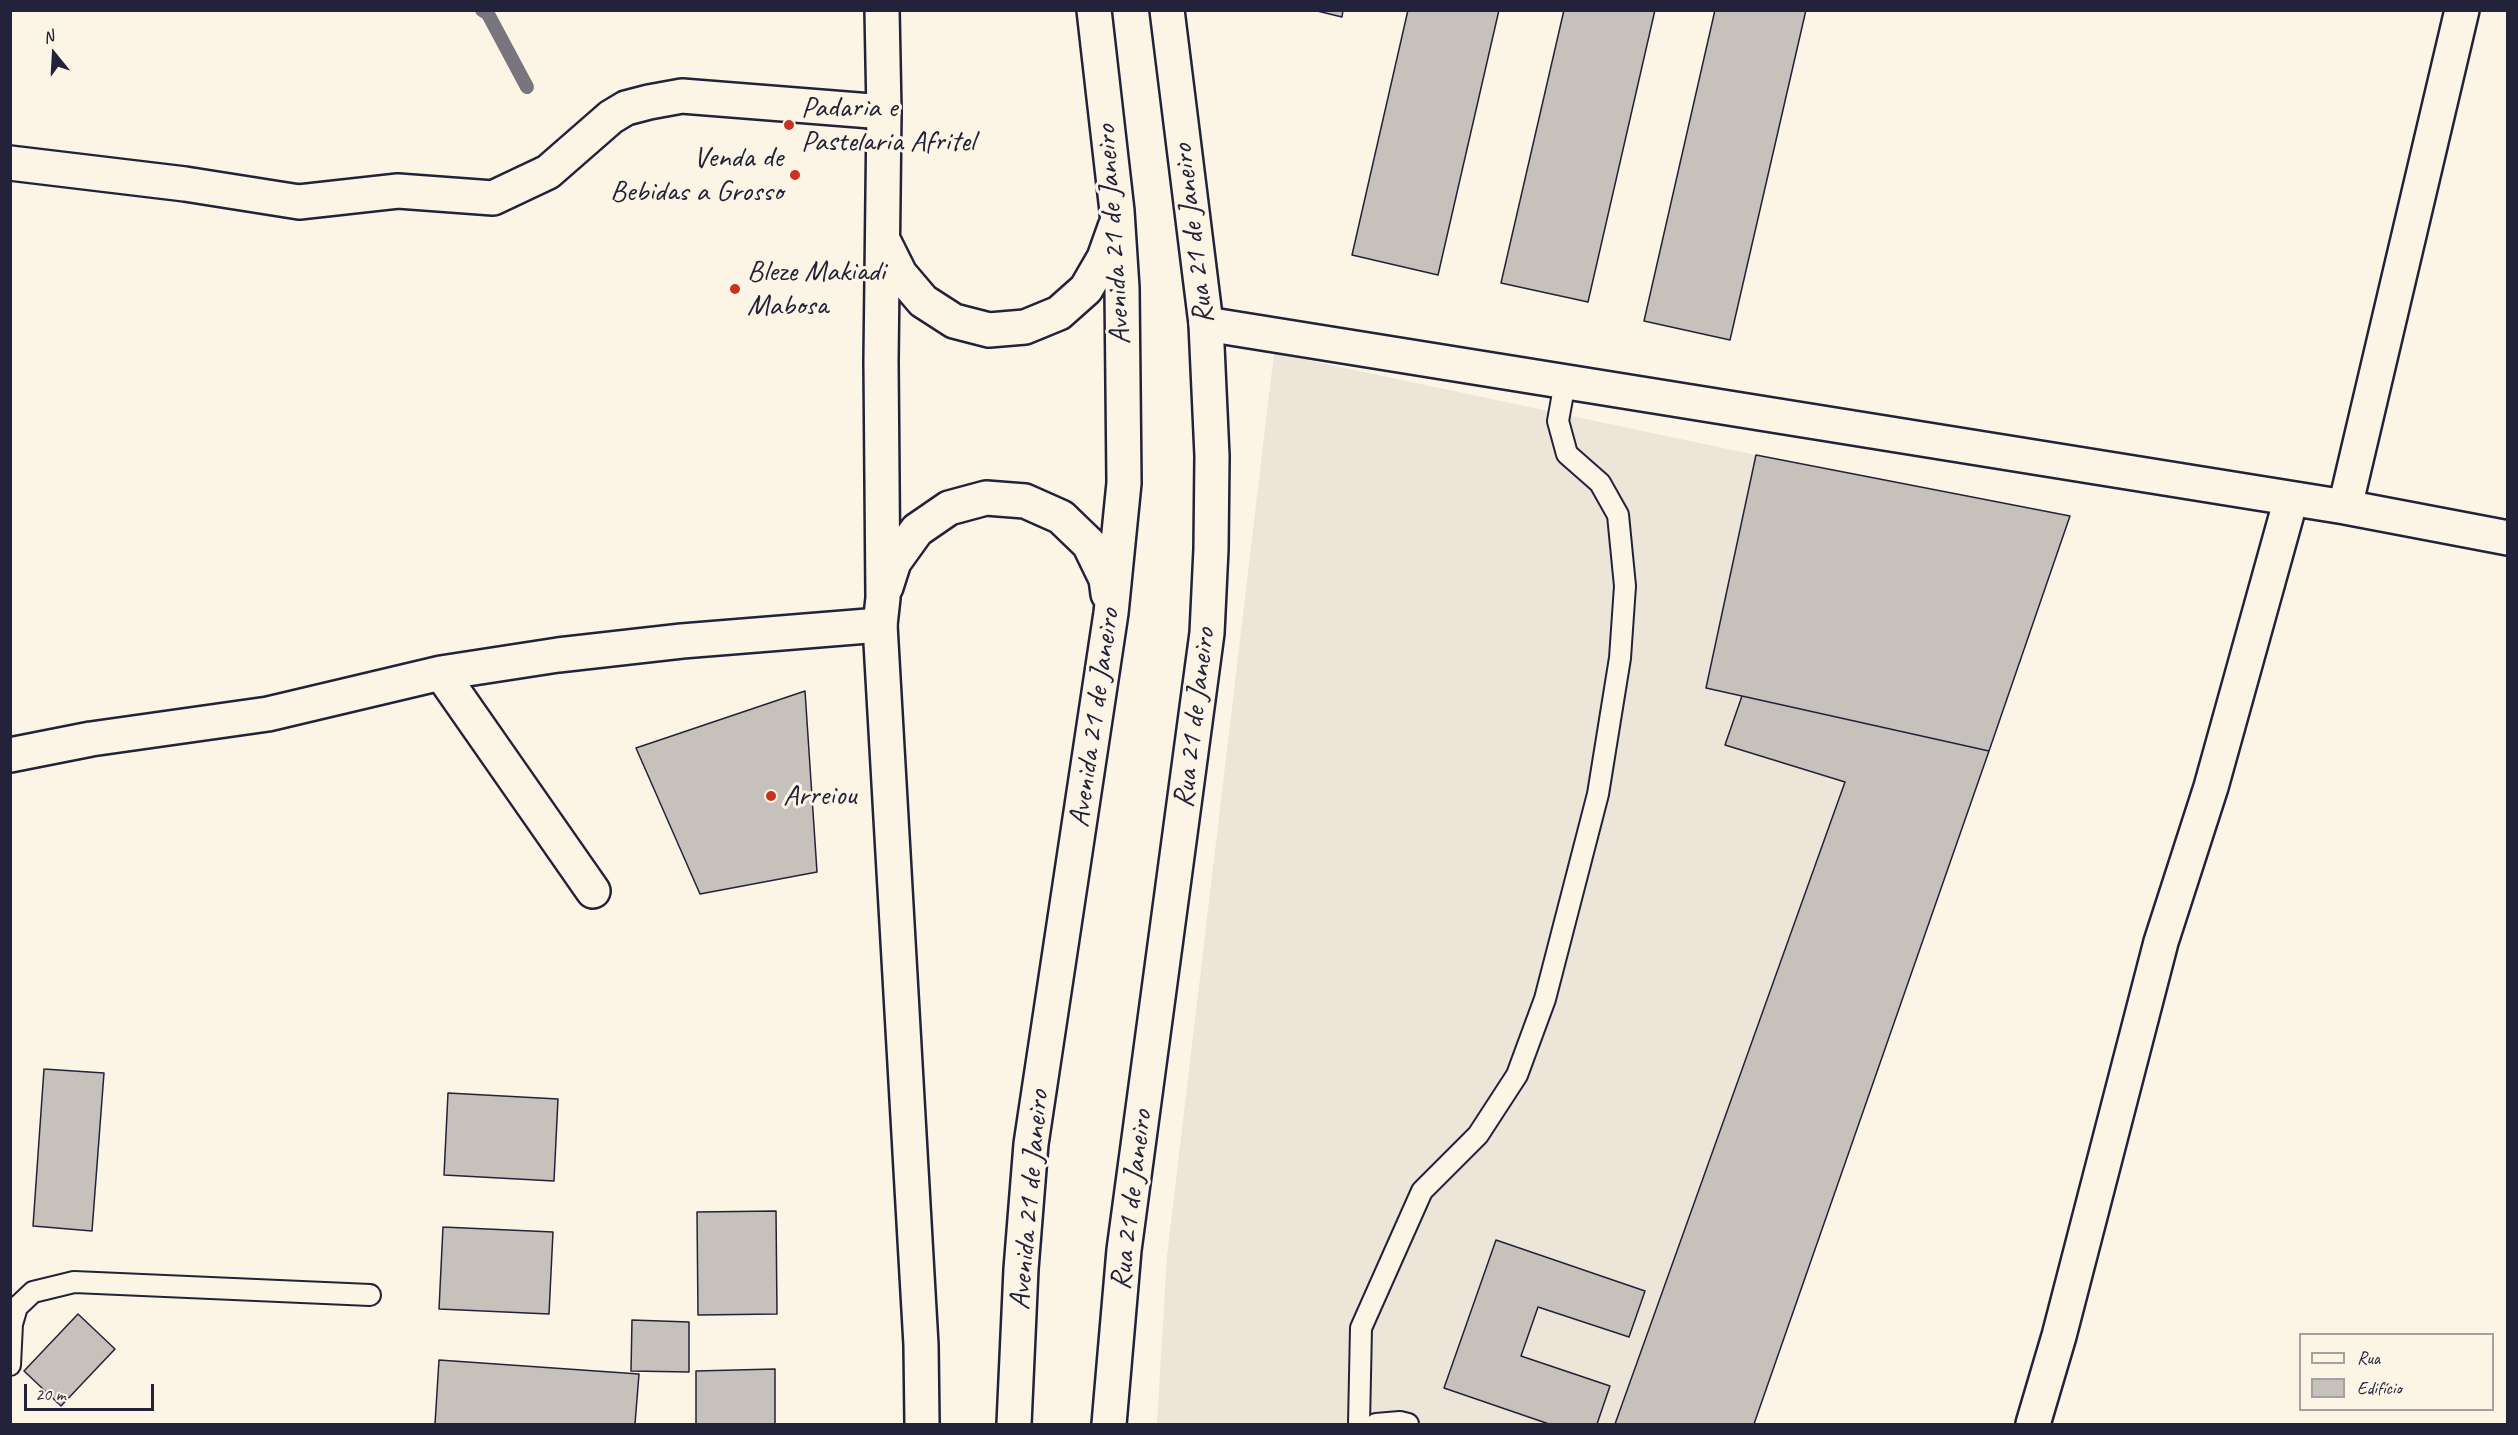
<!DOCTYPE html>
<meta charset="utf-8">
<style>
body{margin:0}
#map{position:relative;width:2518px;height:1435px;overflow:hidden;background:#fcf5e5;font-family:Caveat,sans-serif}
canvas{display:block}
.frame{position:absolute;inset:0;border:12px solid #22223b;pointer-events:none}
.legend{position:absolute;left:2299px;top:1333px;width:195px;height:78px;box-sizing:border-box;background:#fcf5e5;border:2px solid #a5a1a1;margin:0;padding:8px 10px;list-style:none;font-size:18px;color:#22223b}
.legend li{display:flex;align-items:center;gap:12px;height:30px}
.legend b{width:30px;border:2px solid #a5a1a1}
.north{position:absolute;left:24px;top:24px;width:60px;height:60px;-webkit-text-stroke:4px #fcf5e5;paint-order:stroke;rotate:342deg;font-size:16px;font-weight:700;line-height:24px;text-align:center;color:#22223b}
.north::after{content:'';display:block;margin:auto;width:21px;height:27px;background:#22223b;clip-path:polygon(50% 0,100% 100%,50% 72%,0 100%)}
.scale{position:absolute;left:24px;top:1384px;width:130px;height:27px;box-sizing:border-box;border:3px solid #22223b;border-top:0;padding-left:8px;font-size:18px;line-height:21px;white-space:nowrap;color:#22223b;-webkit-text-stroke:4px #fcf5e5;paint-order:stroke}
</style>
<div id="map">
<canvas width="2518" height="1435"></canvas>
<div class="frame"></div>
<ul class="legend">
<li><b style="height:8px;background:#fcf5e5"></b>Rua</li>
<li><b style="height:16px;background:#c6c1bb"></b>Edifício</li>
</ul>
<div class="north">N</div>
<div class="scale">20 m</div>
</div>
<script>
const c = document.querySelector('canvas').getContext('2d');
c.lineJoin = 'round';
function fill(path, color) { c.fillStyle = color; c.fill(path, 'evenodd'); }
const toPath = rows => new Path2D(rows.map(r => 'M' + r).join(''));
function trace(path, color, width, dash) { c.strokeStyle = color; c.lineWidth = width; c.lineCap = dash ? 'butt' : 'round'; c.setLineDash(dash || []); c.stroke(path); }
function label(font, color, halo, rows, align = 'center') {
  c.font = font + ' Caveat,sans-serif'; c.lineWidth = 6; c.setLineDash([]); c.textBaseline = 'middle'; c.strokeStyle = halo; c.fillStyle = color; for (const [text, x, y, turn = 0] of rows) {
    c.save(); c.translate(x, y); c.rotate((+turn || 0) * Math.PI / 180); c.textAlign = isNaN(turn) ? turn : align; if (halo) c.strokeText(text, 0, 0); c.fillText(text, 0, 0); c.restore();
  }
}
fill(toPath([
 [1274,353,1756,455,2070,516,1754,1424,1157,1424,1167,1256]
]), '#ece5d8');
trace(toPath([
 [482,10,488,14,527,87]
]), '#78757e', 14);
const building = toPath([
 [1313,10,1343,10,1342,17,1313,10],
 [1408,10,1499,10,1438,275,1352,255,1408,10],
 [1564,10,1655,10,1588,302,1501,283,1564,10],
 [1715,10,1806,10,1730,340,1644,321,1715,10],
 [1756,455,2070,516,1989,751,1706,688,1756,455],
 [805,691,817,872,700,894,636,748,805,691],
 [1742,696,1989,751,1754,1424,1615,1424,1845,782,1725,745,1742,696],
 [44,1069,104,1073,92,1231,33,1226,44,1069],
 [448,1093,558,1099,554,1181,444,1175,448,1093],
 [776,1211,777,1314,698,1315,697,1212,776,1211],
 [443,1227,553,1232,549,1314,439,1309,443,1227],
 [1496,1240,1645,1291,1629,1337,1538,1307,1521,1356,1610,1386,1597,1424,1549,1424,1444,1388,1496,1240],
 [78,1314,115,1349,61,1406,24,1371,78,1314],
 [632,1320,689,1322,689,1372,631,1371,632,1320],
 [439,1360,639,1374,635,1424,435,1424,439,1360],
 [775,1369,775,1424,696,1424,696,1371,775,1369]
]);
fill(building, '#c6c1bb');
trace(building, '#22223b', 1.5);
const lane = toPath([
 [10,1365,12,1324,17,1307,33,1292,74,1282,370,1295],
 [1359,1424,1361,1328,1422,1191,1478,1135,1517,1075,1545,999,1598,794,1620,658,1625,586,1618,515,1600,483,1567,454,1558,421,1565,382],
 [1376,1424,1400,1422,1408,1424]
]);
const street = toPath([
 [10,163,185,184,299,202,398,191,493,198,548,172,611,117,626,108,649,102,682,96,884,112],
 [1206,324,2345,507,2508,538],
 [2345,507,2462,10],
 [441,673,593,891],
 [10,755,91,739,268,714,441,673,558,655,682,641,880,625],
 [2033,1424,2059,1336,2161,942,2211,787,2291,499]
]);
const secondary = toPath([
 [1109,1424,1124,1250,1207,633,1211,549,1212,456,1206,324,1167,10]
]);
const primary = toPath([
 [882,10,884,112,881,361,883,598,880,625,921,1345,922,1424],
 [883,240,900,274,923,301,954,321,989,330,1025,327,1059,313,1086,289,1104,258,1115,227],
 [886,587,894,562,917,530,949,508,986,498,1025,501,1061,517,1089,544,1106,579,1108,594],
 [1014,1424,1021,1269,1031,1144,1111,613,1124,483,1122,288,1117,211,1094,10]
]);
trace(lane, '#22223b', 24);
trace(street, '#22223b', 38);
trace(secondary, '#22223b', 38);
trace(primary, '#22223b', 38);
trace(lane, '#fcf5e5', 20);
trace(street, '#fcf5e5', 33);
trace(secondary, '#fcf5e5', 33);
trace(primary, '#fcf5e5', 33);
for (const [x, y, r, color] of [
 [789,125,6,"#c8321e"],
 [795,175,6,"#c8321e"],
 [735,289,6,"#c8321e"],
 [771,796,6,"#c8321e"]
]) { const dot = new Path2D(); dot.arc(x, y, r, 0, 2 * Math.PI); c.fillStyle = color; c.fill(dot); trace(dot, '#fcf5e5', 2); }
label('30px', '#22223b', '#fcf5e5', [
 ["Padaria e",801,108],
 ["Pastelaria Afritel",801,142],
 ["Venda de",783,158,"right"],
 ["Bebidas a Grosso",783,192,"right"],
 ["Bleze Makiadi",747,272],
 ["Mabosa",747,306],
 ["Arreiou",783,796]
], 'left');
label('30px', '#22223b', '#fcf5e5', [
 ["Rua 21 de Janeiro",1194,234,-97],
 ["Avenida 21 de Janeiro",1114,235,-94],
 ["Avenida 21 de Janeiro",1095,718,-82],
 ["Rua 21 de Janeiro",1195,718,-83],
 ["Avenida 21 de Janeiro",1030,1200,-85],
 ["Rua 21 de Janeiro",1132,1200,-83]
]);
</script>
